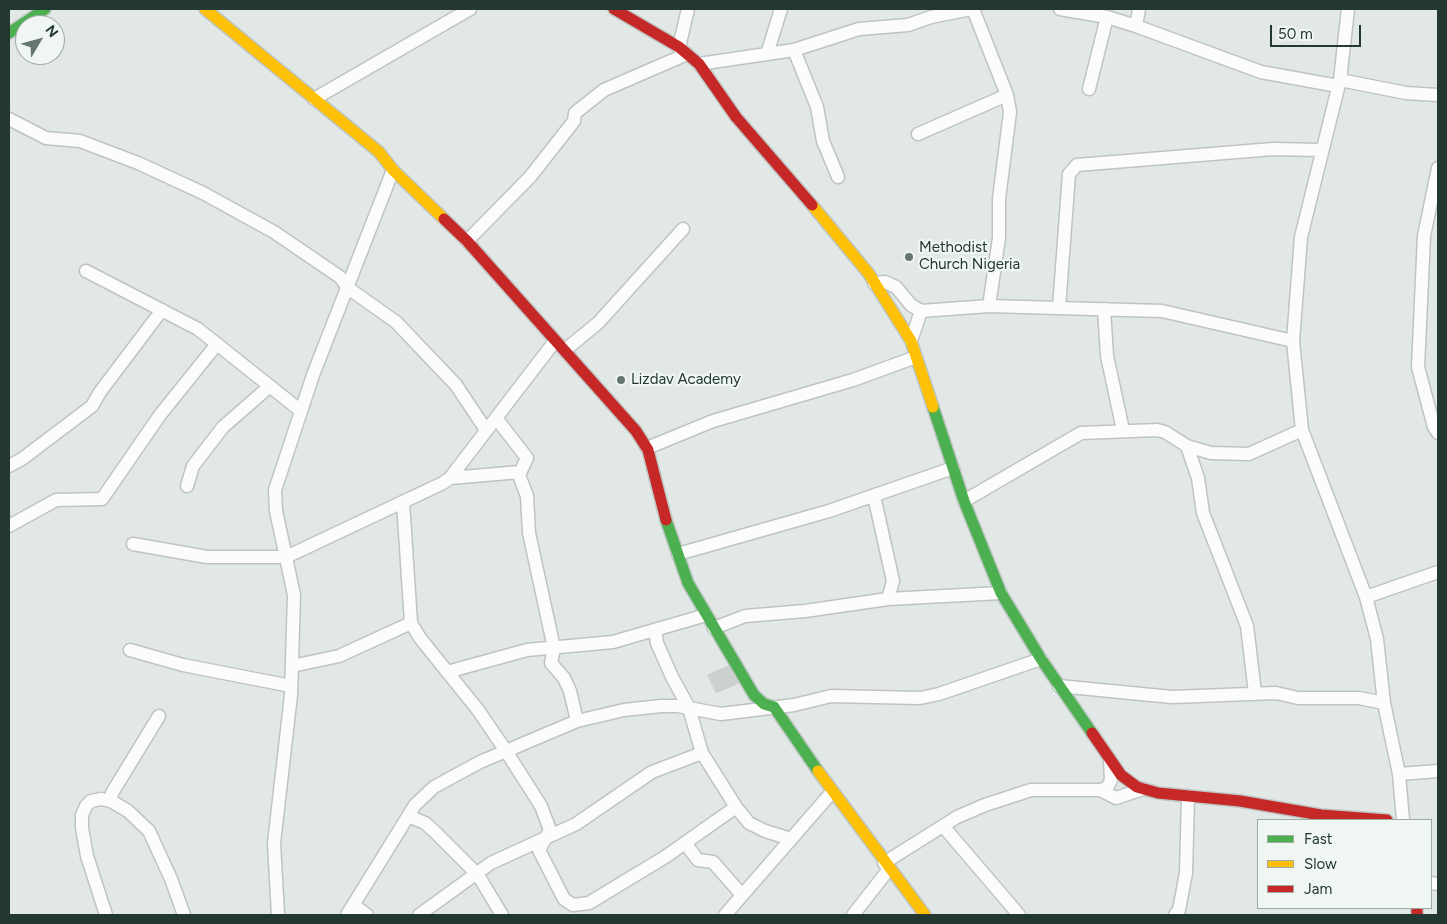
<!DOCTYPE html>
<style>
body{margin:0}
#map{position:relative;width:1447px;height:924px;overflow:hidden;background:#e2e8e5;font-family:Figtree,sans-serif}
canvas{display:block}
.frame{position:absolute;inset:0;border:10px solid #223830;pointer-events:none}
.legend{position:absolute;left:1257px;top:819px;width:175px;height:90px;box-sizing:border-box;background:#f0f6f2;border:1px solid #9eaaa4;margin:0;padding:6px 9px;list-style:none;font-size:15px;color:#223830}
.legend li{display:flex;align-items:center;gap:10px;height:25px}
.legend b{width:25px;border:1px solid #9eaaa4}
.north{position:absolute;left:15px;top:15px;width:50px;height:50px;box-sizing:border-box;background:#f0f6f2;border:1px solid #9eaaa4;border-radius:50%;rotate:53deg;font-size:14px;font-weight:700;line-height:20px;text-align:center;color:#223830}
.north::after{content:'';display:block;margin:auto;width:18px;height:22px;background:#65766f;clip-path:polygon(50% 0,100% 100%,50% 72%,0 100%)}
.scale{position:absolute;left:1270px;top:25px;width:91px;height:22px;box-sizing:border-box;border:2px solid #223830;border-top:0;padding-left:6px;font-size:15px;line-height:18px;white-space:nowrap;color:#223830;-webkit-text-stroke:4px #f0f6f2;paint-order:stroke}
</style>
<div id="map">
<canvas width="1447" height="924"></canvas>
<div class="frame"></div>
<ul class="legend">
<li><b style="height:6px;background:#4caf50"></b>Fast</li>
<li><b style="height:6px;background:#ffc107"></b>Slow</li>
<li><b style="height:6px;background:#c62828"></b>Jam</li>
</ul>
<div class="north">N</div>
<div class="scale">50 m</div>
</div>
<script>
const c = document.querySelector('canvas').getContext('2d');
c.lineJoin = 'round';
function fill(path, color) { c.fillStyle = color; c.fill(path, 'evenodd'); }
const toPath = rows => new Path2D(rows.map(r => 'M' + r).join(''));
function trace(path, color, width, dash) { c.strokeStyle = color; c.lineWidth = width; c.lineCap = dash ? 'butt' : 'round'; c.setLineDash(dash || []); c.stroke(path); }
function label(font, color, halo, rows, align = 'center') {
  c.font = font + ' Figtree,sans-serif'; c.lineWidth = 4.5; c.setLineDash([]); c.textBaseline = 'middle'; c.strokeStyle = halo; c.fillStyle = color; for (const [text, x, y, turn = 0] of rows) {
    c.save(); c.translate(x, y); c.rotate((+turn || 0) * Math.PI / 180); c.textAlign = isNaN(turn) ? turn : align; if (halo) c.strokeText(text, 0, 0); c.fillText(text, 0, 0); c.restore();
  }
}
const building = toPath([
 [735,663,743,681,716,693,708,675,735,663]
]);
fill(building, '#ccd1cf');
trace(building, '#cbd1ce', 1);
const street = toPath([
 [973,9,1007,95,1010,112,999,199,999,238,989,306],
 [1060,9,1107,17,1136,26,1261,72,1338,86],
 [1348,9,1340,80,1301,237,1293,341,1302,430,1366,597,1377,639,1384,703,1399,774,1403,820],
 [1136,26,1139,9],
 [679,47,688,9],
 [794,50,817,107,823,141,838,177],
 [767,54,781,9],
 [699,64,794,50,859,29,908,25,931,17,971,9],
 [1340,80,1406,93,1438,95],
 [1089,89,1107,17],
 [314,99,470,9],
 [9,119,46,138,80,141,138,163,203,193,274,232,340,277,348,288,396,322,456,385,486,430],
 [918,134,1007,95],
 [1438,168,1424,236,1418,367,1434,427,1438,433],
 [467,241,530,177,574,121,575,113,604,90,687,54],
 [86,271,198,329,301,411],
 [874,283,885,282,896,287,911,305,921,311,989,306,1162,311,1293,341],
 [1059,308,1069,174,1077,165,1273,149,1321,150],
 [1104,309,1107,356,1123,430],
 [911,341,921,311],
 [565,350,598,323,683,229],
 [496,418,527,458,519,475,527,496,529,533,554,648,551,663,564,678,570,691,577,721],
 [1187,446,1198,478,1203,513,1247,626,1255,693],
 [647,448,713,421,853,380,916,357],
 [9,466,22,459,92,406,100,392,162,310],
 [450,478,520,472],
 [187,486,193,466,223,427,270,386],
 [874,496,893,581,888,599],
 [964,501,1081,433,1157,430,1165,432,1187,446,1211,453,1249,454,1302,430],
 [403,502,411,623,420,638,478,710,506,751,541,806,550,830,539,850,564,899,573,905,589,903,665,857,736,807],
 [9,526,56,500,102,499,160,415,217,344],
 [133,544,207,557,286,557,443,483,450,478,555,341],
 [678,554,829,511,953,468],
 [1366,597,1438,572],
 [714,628,745,616,805,611,888,599,1001,593],
 [655,630,657,643,672,677,689,708,702,753,736,807,749,823,765,831,791,839],
 [130,650,183,665,291,686],
 [292,666,339,656,411,623],
 [447,672,527,650,613,642,706,615],
 [1059,686,1172,697,1276,693,1298,698,1359,698,1384,703],
 [1399,774,1438,771],
 [1100,790,1116,798,1143,789],
 [111,801,112,793,159,716],
 [408,816,425,823,434,831,478,875,502,915],
 [943,826,1019,915],
 [685,843,698,860,713,862,742,895],
 [884,863,957,817,985,805,1031,790,1100,790,1107,788,1111,780,1110,760],
 [1431,883,1438,884],
 [354,905,367,915],
 [106,915,87,856,82,828,82,815,86,806,91,801,101,799,111,801,128,811,149,831,171,879,184,915],
 [278,915,274,843,291,695,294,595,276,511,275,490,313,375,393,170],
 [347,915,415,805,434,787,480,762,577,721,624,710,661,706,678,706,721,714,794,705,831,696,920,698,939,694,1041,659],
 [419,915,491,863,576,824,652,772,702,753],
 [725,915,832,792],
 [853,915,889,869],
 [1175,915,1179,910,1186,873,1188,796]
]);
const fast = toPath([
 [9,33,45,9],
 [933,407,964,501,1001,593,1041,659,1092,733],
 [666,520,688,583,754,695,764,704,774,707,818,771]
]);
const slow = toPath([
 [205,9,379,152,393,170,444,219],
 [812,205,869,274,911,341,933,407],
 [818,771,925,915]
]);
const jam = toPath([
 [614,9,679,47,699,64,736,117,812,205],
 [444,219,467,241,636,431,648,450,666,520],
 [1092,733,1121,775,1137,787,1158,793,1240,801,1321,815,1387,820],
 [1417,908,1417,915]
]);
trace(street, '#bfc4c2', 15);
trace(fast, '#bec5c2', 14);
trace(slow, '#bec5c2', 14);
trace(jam, '#bec5c2', 14);
trace(street, '#fbfcfb', 12);
trace(fast, '#4caf50', 11);
trace(slow, '#ffc107', 11);
trace(jam, '#c62828', 11);
for (const [x, y, r, color] of [
 [909,257,5,"#65766f"],
 [621,380,5,"#65766f"]
]) { const dot = new Path2D(); dot.arc(x, y, r, 0, 2 * Math.PI); c.fillStyle = color; c.fill(dot); trace(dot, '#f0f6f2', 2); }
label('15px', '#223830', '#f0f6f2', [
 ["Methodist",919,248],
 ["Church Nigeria",919,265],
 ["Lizdav Academy",631,380]
], 'left');
</script>
